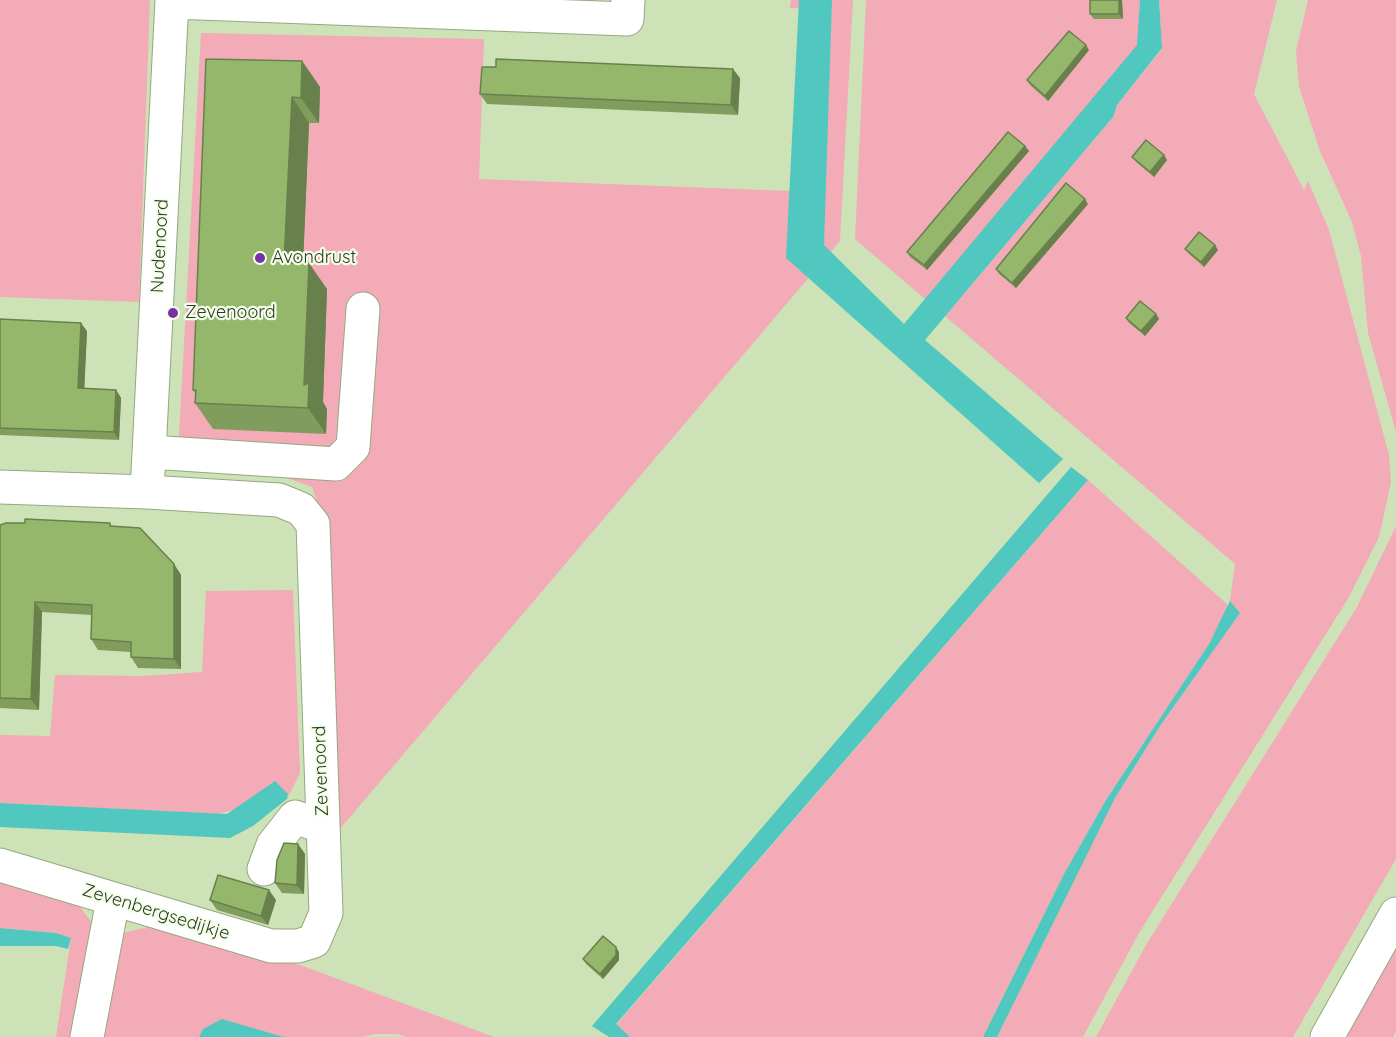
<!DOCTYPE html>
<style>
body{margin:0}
canvas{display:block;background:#cde2b7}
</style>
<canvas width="1396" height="1037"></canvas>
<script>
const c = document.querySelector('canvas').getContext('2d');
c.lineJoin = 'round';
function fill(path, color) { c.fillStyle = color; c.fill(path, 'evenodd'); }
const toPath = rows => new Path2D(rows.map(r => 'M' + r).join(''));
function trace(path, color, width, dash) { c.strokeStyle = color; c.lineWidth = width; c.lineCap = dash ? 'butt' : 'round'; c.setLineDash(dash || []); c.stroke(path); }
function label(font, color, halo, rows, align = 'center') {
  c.font = font + ' Quicksand,sans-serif'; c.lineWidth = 4.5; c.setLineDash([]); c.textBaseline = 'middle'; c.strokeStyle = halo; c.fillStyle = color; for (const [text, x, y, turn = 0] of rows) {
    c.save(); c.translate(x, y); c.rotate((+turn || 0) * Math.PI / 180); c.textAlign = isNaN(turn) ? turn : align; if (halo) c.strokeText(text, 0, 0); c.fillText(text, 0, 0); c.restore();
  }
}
fill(toPath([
 [0,0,150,0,139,302,0,297],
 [791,0,853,0,840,241,333,837,322,516,312,487,287,478,186,464,179,435,201,33,484,39,479,179,816,192,822,9,790,8],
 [866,0,1140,0,1138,45,925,299,855,239],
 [1159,0,1277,0,1254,94,1304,190,1308,181,1329,230,1389,455,1391,482,1379,537,1349,597,1139,933,1083,1037,997,1037,1115,798,1160,726,1240,613,1230,601,1235,564,945,316,1113,117,1117,105,1162,49],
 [1308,0,1396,0,1396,432,1368,333,1361,256,1352,222,1320,151,1299,87,1296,51],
 [1088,480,1229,606,1209,644,1106,800,1064,874,983,1037,630,1037,616,1025],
 [1396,526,1396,859,1293,1037,1096,1037,1146,945,1357,607],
 [293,590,300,773,287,799,288,794,219,814,0,803,0,735,50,736,55,675,142,676,202,672,206,591],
 [0,874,77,903,90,920,94,936,74,1037,56,1037,71,938,56,933,0,928],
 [152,926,303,966,494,1037,405,1037,398,1034,376,1034,361,1037,288,1037,203,1029,199,1037,99,1037,123,933],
 [1396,948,1396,1031,1393,1037,1346,1037]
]), '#f2abb7');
fill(toPath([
 [799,0,832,0,824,245,904,324,1137,45,1140,0,1159,0,1162,48,1117,105,1113,117,925,340,1063,459,1039,483,786,258],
 [1071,467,1088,480,616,1024,630,1037,609,1037,592,1026],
 [1230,601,1240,613,1160,726,1115,798,997,1037,983,1037,1064,874,1106,800,1209,644],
 [275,781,288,794,287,799,253,826,230,838,0,827,0,803,227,814],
 [0,928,56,933,71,938,68,949,56,946,0,946],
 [222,1019,280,1036,288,1037,199,1037,203,1029]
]), '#50c7bf');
const minor = toPath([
 [172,2,627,19,628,0],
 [150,452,336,464,353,447,363,309],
 [0,487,147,492,279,500,301,509,313,524,326,913,314,941,298,946,271,946,0,865],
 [147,492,172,0],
 [264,869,273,845,295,817,323,827],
 [87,1037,113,900]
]);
const highway = toPath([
 [1327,1037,1396,914]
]);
trace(minor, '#95a880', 35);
trace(highway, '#95a880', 35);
trace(minor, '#fff', 33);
trace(highway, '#fff', 33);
fill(toPath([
 [1122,0,1123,19,1094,19,1090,14],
 [1089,50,1048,101,1030,85,1027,80],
 [302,61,320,87,319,123,309,123,303,263,327,289,323,402,327,409,326,434,213,429,195,403,196,394,193,390],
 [740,78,738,115,487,104,480,94],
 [1025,146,1029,151,927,270,910,257,907,252],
 [1164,155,1167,160,1154,177,1136,162,1132,157],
 [1088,204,1016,288,999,274,996,269],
 [1185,249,1218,250,1204,267,1189,254],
 [1156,314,1159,319,1145,336,1129,323,1126,318],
 [0,319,87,331,84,388,116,390,121,398,119,440,0,435],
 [110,523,112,527,174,564,181,575,181,669,138,668,131,657,131,652,98,650,91,639,92,615,42,612,39,710,0,708,0,525],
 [298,844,305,854,304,894,282,893,275,883],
 [210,900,276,900,268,925,217,910],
 [619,952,619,960,603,979,586,964,583,959]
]), '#809d5d');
fill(toPath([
 [1119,0,1122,0,1123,19,1119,14],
 [1086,45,1089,50,1048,101,1045,96],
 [302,61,320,87,319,123,301,98],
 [733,69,740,78,738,115,731,105],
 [292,97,309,123,302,288,284,263],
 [1025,146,1029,151,927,270,924,265],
 [1164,155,1167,160,1154,177,1150,172],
 [1085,199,1088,204,1016,288,1012,283],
 [1215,245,1218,250,1204,267,1201,262],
 [309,263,327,289,323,402,327,409,326,434,308,408,304,385],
 [1156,314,1159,319,1145,336,1141,331],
 [81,323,87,331,84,396,78,388],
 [116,390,121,398,119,440,114,432],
 [174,564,181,575,181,669,174,659],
 [35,602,42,612,39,710,31,699],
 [298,844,305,854,304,894,297,885],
 [269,890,276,900,268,925,261,916],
 [616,947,619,952,619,960,603,979,600,974]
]), '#68804c');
const building = toPath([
 [1090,0,1119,0,1119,14,1090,14,1090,0],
 [1069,31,1086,45,1045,96,1027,80,1069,31],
 [206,59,302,61,301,98,292,97,284,263,309,263,304,385,309,383,308,408,195,403,196,390,193,390,206,59],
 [496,59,733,69,731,105,480,94,482,67,496,67,496,59],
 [1008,132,1025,146,924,265,907,252,1008,132],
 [1146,140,1164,155,1150,172,1132,157,1146,140],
 [1066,183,1085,199,1012,283,996,269,1066,183],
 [1199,232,1215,245,1201,262,1185,249,1199,232],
 [1140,301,1156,314,1141,331,1126,318,1140,301],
 [0,319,81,323,78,388,116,390,114,432,0,428,0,319],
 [25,519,110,523,110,526,140,528,174,564,174,659,131,657,131,642,91,639,92,605,35,602,31,699,0,698,0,525,6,523,25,523,25,519],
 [284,843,298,844,297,885,275,883,277,860,284,843],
 [218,875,269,890,261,916,210,900,218,875],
 [603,936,616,947,616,955,600,974,583,959,603,936]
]);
fill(building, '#95b76c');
trace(building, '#68804c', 1.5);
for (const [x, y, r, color] of [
 [260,258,6,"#7732a6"],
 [173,313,6,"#7732a6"]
]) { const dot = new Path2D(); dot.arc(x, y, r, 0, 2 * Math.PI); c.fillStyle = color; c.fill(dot); trace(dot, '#f4ffe9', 2); }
label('18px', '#303827', '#f4ffe9', [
 ["Nudenoord",160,246,-87],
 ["Zevenoord",321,771,-92],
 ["Zevenbergsedijkje",156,912,17]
]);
label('18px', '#303827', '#f4ffe9', [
 ["Avondrust",272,258],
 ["Zevenoord",185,313]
], 'left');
</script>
